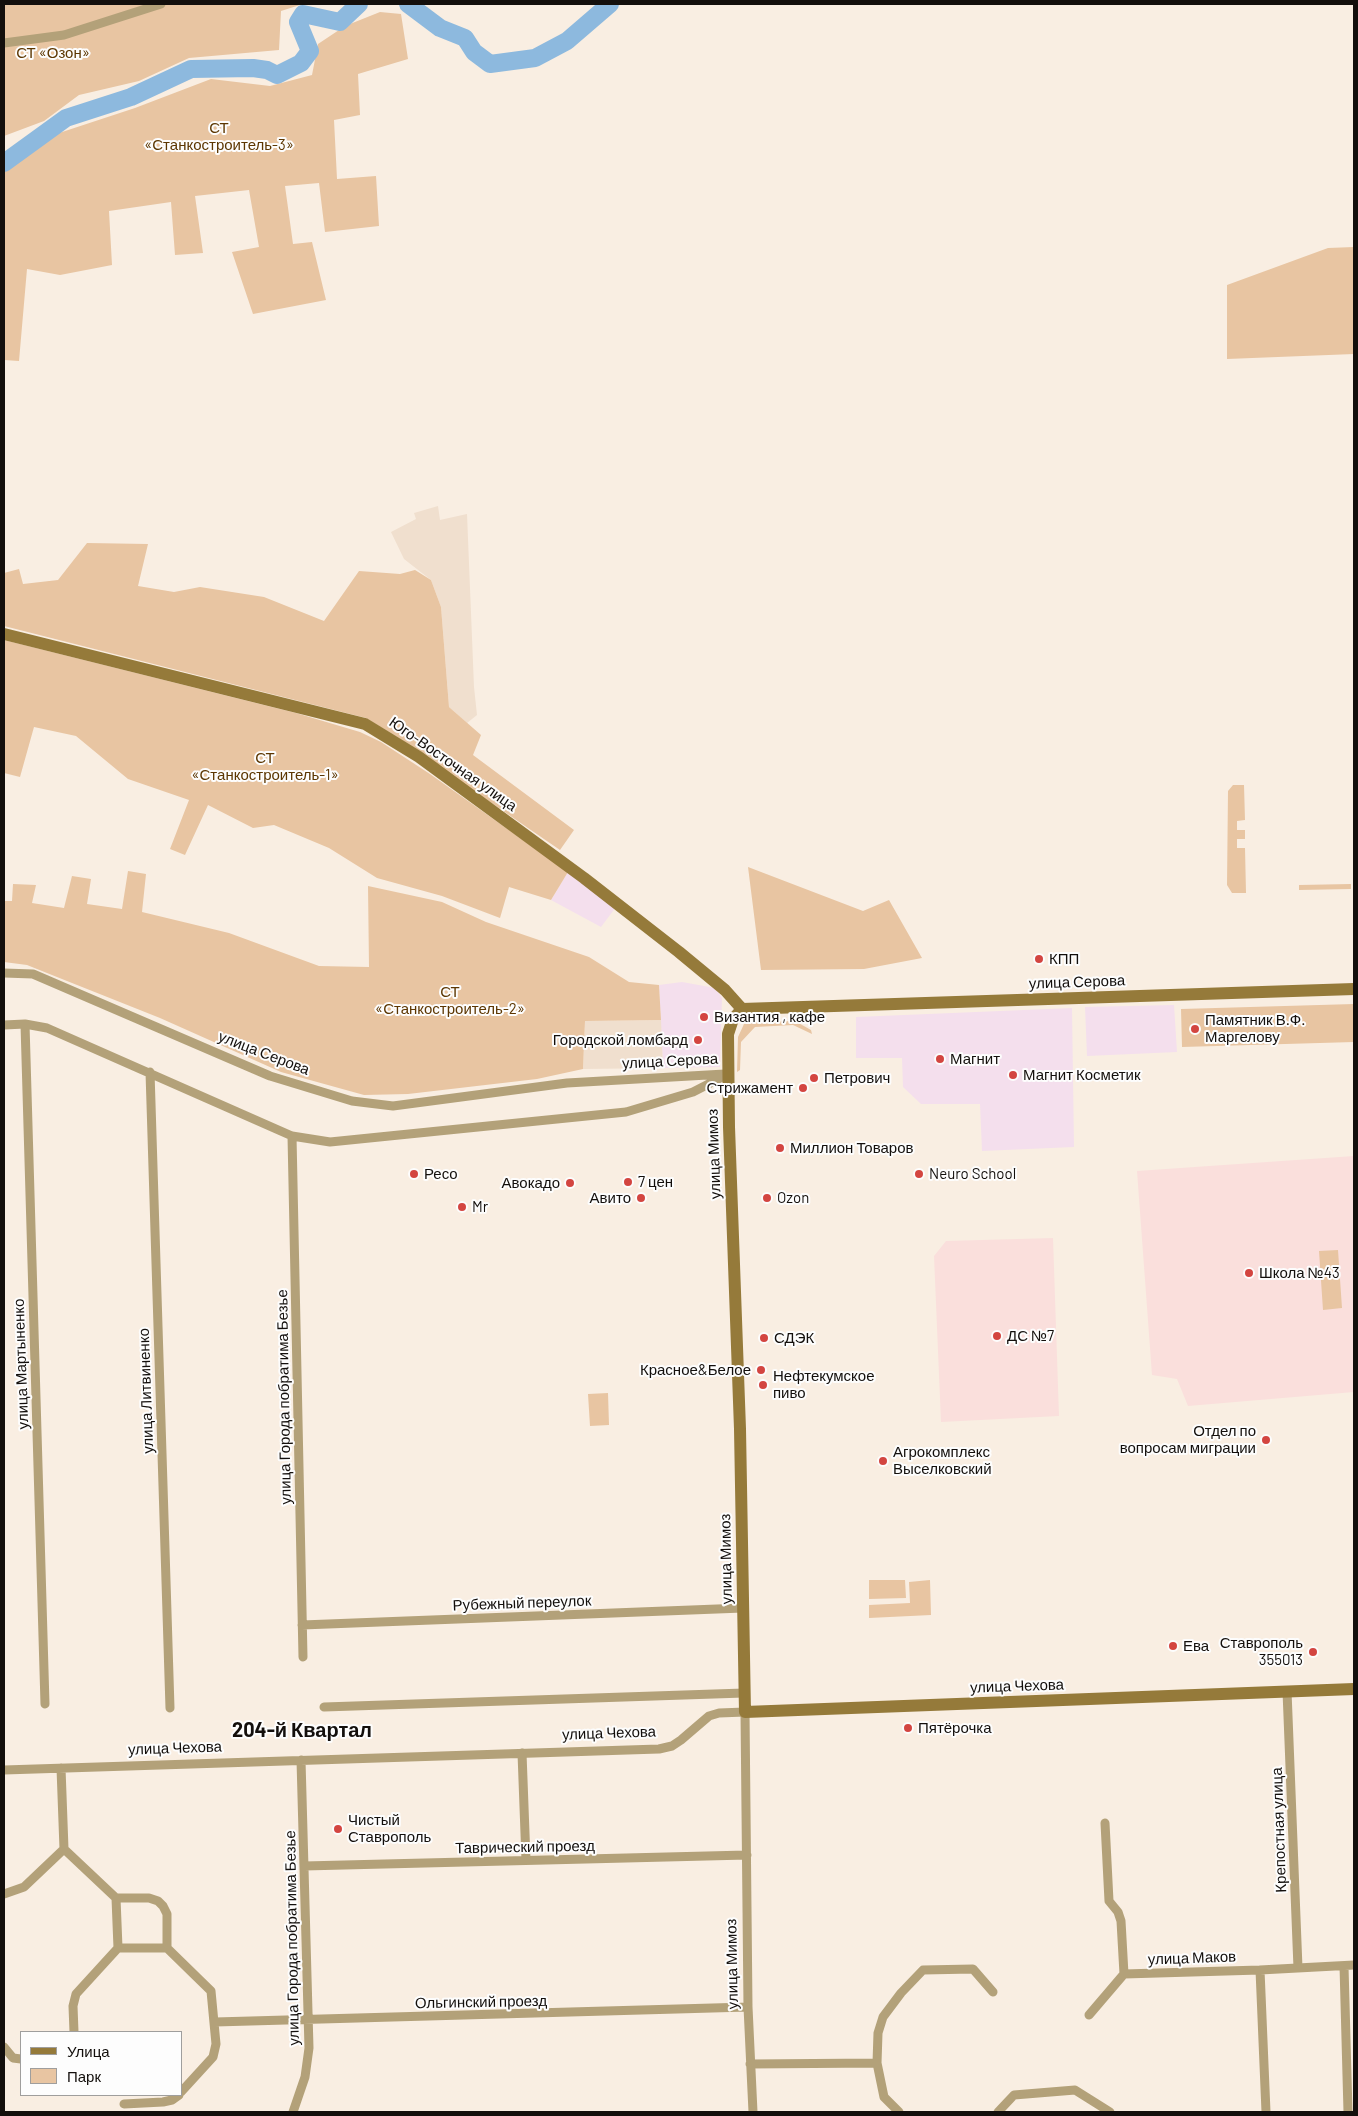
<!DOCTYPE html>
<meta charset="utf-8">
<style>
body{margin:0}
#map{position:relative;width:1358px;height:2116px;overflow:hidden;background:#f9eee2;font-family:Barlow,sans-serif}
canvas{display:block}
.frame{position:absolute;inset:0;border:5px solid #130f0c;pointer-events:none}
.legend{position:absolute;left:20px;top:2031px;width:162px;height:65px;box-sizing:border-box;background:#fdfdfd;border:1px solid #9f9e9d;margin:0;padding:6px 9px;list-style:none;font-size:15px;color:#130f0c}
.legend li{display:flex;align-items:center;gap:10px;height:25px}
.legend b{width:25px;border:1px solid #9f9e9d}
</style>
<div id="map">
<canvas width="1358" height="2116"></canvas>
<div class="frame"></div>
<ul class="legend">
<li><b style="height:6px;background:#957a3a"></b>Улица</li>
<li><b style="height:14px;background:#e8c5a2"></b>Парк</li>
</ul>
</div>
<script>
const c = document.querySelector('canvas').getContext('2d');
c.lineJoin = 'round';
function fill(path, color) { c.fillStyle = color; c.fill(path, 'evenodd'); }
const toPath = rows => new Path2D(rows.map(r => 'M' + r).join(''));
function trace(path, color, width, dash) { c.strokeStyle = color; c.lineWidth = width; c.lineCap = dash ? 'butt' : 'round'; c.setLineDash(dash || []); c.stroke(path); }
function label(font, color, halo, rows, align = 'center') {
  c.font = font + ' Barlow,sans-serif'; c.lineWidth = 4; c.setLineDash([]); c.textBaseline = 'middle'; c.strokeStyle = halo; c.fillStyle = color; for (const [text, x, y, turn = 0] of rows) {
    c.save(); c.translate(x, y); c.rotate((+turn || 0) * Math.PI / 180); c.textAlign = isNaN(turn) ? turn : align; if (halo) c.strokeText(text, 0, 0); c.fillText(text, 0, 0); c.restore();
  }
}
fill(toPath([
 [568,872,616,907,601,927,551,900],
 [682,982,715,988,722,998,720,1067,663,1068,659,985],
 [1174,1005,1177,1052,1087,1056,1085,1007],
 [1072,1008,1074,1147,982,1151,980,1104,921,1104,903,1087,902,1058,856,1058,856,1017]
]), '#f4dfed');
fill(toPath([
 [438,506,440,520,467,514,474,687,477,715,467,723,449,707,441,607,431,580,404,559,391,532,416,519,414,513],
 [661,1020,663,1068,583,1069,585,1021]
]), '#f0dfce');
fill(toPath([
 [1354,1156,1354,1392,1188,1406,1177,1379,1152,1375,1137,1171],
 [1053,1238,1059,1416,941,1422,934,1256,946,1241]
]), '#fadfdc');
fill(toPath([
 [4,4,303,4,281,11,279,50,189,58,139,81,79,95,44,121,4,136],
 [380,12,401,14,408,59,358,74,360,115,334,120,337,179,376,176,379,226,325,232,319,183,285,186,293,244,312,242,326,300,253,314,232,252,259,247,249,190,195,196,203,253,175,255,171,202,109,211,112,265,60,275,27,269,19,361,4,360,4,171,53,135,135,108,211,79,270,86,312,75,318,44,345,26],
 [1354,247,1354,354,1227,359,1227,285,1328,248],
 [87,543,148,544,138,586,174,592,200,587,264,597,324,621,359,571,400,574,415,570,431,580,441,607,449,707,481,735,473,755,574,830,560,850,442,769,428,756,366,718,4,626,4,573,19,569,23,584,58,580],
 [4,640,296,713,360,732,381,742,430,774,568,872,551,900,509,887,500,918,442,896,377,878,329,848,274,825,253,828,208,805,185,855,170,849,189,800,128,779,76,736,34,727,20,777,4,773],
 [1233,785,1244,785,1245,820,1237,821,1237,830,1245,830,1245,839,1237,839,1237,848,1245,848,1246,893,1232,893,1227,885,1228,791],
 [748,867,863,911,889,900,922,958,864,969,761,970],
 [128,871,146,874,142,912,229,933,319,966,369,967,368,886,442,902,486,922,589,957,629,982,659,985,661,1020,585,1021,583,1069,537,1079,408,1094,364,1095,281,1072,160,1018,67,981,27,965,4,962,4,901,12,901,13,884,36,885,32,903,64,908,72,876,91,879,87,904,122,909],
 [1351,884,1351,889,1299,890,1299,885],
 [1354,1004,1354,1042,1182,1047,1181,1009],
 [795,1021,811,1030,812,1034,793,1025,755,1027,741,1042,740,1070,737,1072,738,1037,744,1024,748,1022],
 [1338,1250,1342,1308,1323,1310,1319,1251],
 [608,1393,609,1425,590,1426,588,1394],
 [869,1580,905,1580,906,1598,869,1599],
 [930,1580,931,1615,869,1618,869,1605,910,1603,909,1582]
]), '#e8c5a2');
trace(toPath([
 [408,4,440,28,465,38,474,52,490,64,535,58,567,41,610,4],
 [4,163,66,118,131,97,191,69,253,68,267,70,277,75,301,63,310,51,298,22,303,14,340,22,359,4]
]), '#8db9de', 18);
trace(toPath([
 [4,43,64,35,161,4],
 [4,973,33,974,270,1076,352,1101,393,1106,567,1083,725,1074],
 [25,1024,45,1704],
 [4,1025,25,1024,47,1028,292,1136,330,1142,626,1112,693,1092,728,1074],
 [150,1072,170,1708],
 [292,1136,303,1657],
 [302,1625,743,1608],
 [1287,1691,1298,1968],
 [324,1707,744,1693],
 [522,1753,526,1860],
 [61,1768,64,1849,116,1898,149,1898,158,1901,163,1906,167,1914,167,1948,211,1991,216,2044,213,2057,181,2092],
 [4,1770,659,1749,672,1746,681,1740,709,1716,719,1713,745,1712,748,2007,753,2112],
 [1105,1823,1109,1901,1118,1912,1121,1921,1124,1974],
 [304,1866,747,1855],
 [4,1894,24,1887,64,1849],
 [118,1948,167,1948],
 [1344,1966,1348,2112],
 [1089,2015,1124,1974,1260,1970],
 [215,2022,748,2007],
 [74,2032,73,2006,76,1994,118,1948,116,1898],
 [4,2047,13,2058,21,2059],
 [877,2063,878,2033,883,2017,901,1993,923,1970,973,1969,993,1992],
 [750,2064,877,2063,884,2097,899,2112],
 [124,2104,163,2102,172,2100,179,2095],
 [293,2112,305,2077,309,2048,301,1760],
 [998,2112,1014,2095,1075,2090,1110,2112],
 [1266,2112,1260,1970,1354,1965]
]), '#b3a179', 9);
trace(toPath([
 [4,634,365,724,419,757,584,878,679,952,725,990,742,1009],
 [742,1009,733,1019,728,1034,729,1127,740,1429,745,1712,1354,1689],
 [742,1009,1354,989]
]), '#957a3a', 12);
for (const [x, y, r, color] of [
 [1039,959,5,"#d34540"],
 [704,1017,5,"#d34540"],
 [1195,1029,5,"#d34540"],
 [698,1040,5,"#d34540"],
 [940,1059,5,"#d34540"],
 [1013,1075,5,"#d34540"],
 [814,1078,5,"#d34540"],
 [803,1088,5,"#d34540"],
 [780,1148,5,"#d34540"],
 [414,1174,5,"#d34540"],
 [919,1174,5,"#d34540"],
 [628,1182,5,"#d34540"],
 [570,1183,5,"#d34540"],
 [641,1198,5,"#d34540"],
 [767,1198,5,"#d34540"],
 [462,1207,5,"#d34540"],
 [1249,1273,5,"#d34540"],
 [997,1336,5,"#d34540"],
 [764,1338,5,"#d34540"],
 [761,1370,5,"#d34540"],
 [763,1385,5,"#d34540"],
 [1266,1440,5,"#d34540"],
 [883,1461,5,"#d34540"],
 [1173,1646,5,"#d34540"],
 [1313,1652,5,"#d34540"],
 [908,1728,5,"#d34540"],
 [338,1829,5,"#d34540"]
]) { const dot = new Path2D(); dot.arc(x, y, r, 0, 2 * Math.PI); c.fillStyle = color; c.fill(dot); trace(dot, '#fdfdfd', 2); }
label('15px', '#5c3601', '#fdfdfd', [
 ["СТ «Озон»",53,53],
 ["СТ",219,128],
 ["«Станкостроитель-3»",219,145],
 ["СТ",265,758],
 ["«Станкостроитель-1»",265,775],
 ["СТ",450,992],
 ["«Станкостроитель-2»",450,1009]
]);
label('15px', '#130f0c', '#fdfdfd', [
 ["Юго-Восточная улица",453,764,35],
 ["улица Серова",1077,982,-2],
 ["улица Серова",264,1053,21],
 ["улица Серова",670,1061,-3],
 ["улица Мимоз",714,1154,-92],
 ["улица Мартыненко",21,1364,-92],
 ["улица Литвиненко",146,1391,-92],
 ["улица Города побратима Безье",284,1397,-91],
 ["улица Мимоз",726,1559,-91],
 ["Рубежный переулок",522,1603,-2],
 ["улица Чехова",1017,1686,-2],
 ["улица Чехова",609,1733,-2],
 ["улица Чехова",175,1748,-2],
 ["Крепостная улица",1279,1830,-92],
 ["Таврический проезд",525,1847,-1],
 ["улица Города побратима Безье",292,1938,-91],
 ["улица Маков",1192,1958,-2],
 ["улица Мимоз",732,1964,-91],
 ["Ольгинский проезд",481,2002,-1]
]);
label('15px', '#130f0c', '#fdfdfd', [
 ["КПП",1049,959],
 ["Византия , кафе",714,1017],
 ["Памятник В.Ф.",1205,1020],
 ["Маргелову",1205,1037],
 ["Городской ломбард",688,1040,"right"],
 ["Магнит",950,1059],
 ["Магнит Косметик",1023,1075],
 ["Петрович",824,1078],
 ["Стрижамент",793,1088,"right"],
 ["Миллион Товаров",790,1148],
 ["Ресо",424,1174],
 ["Neuro School",929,1174],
 ["7 цен",638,1182],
 ["Авокадо",560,1183,"right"],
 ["Авито",631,1198,"right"],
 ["Ozon",777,1198],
 ["Mr",472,1207],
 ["Школа №43",1259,1273],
 ["ДС №7",1007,1336],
 ["СДЭК",774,1338],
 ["Красное&Белое",751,1370,"right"],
 ["Нефтекумское",773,1376],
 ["пиво",773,1393],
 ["Отдел по",1256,1431,"right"],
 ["вопросам миграции",1256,1448,"right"],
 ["Агрокомплекс",893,1452],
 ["Выселковский",893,1469],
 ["Ставрополь",1303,1643,"right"],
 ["355013",1303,1660,"right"],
 ["Ева",1183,1646],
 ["Пятёрочка",918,1728],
 ["Чистый",348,1820],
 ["Ставрополь",348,1837]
], 'left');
label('bold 20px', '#130f0c', '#fdfdfd', [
 ["204-й Квартал",302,1730]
]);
</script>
